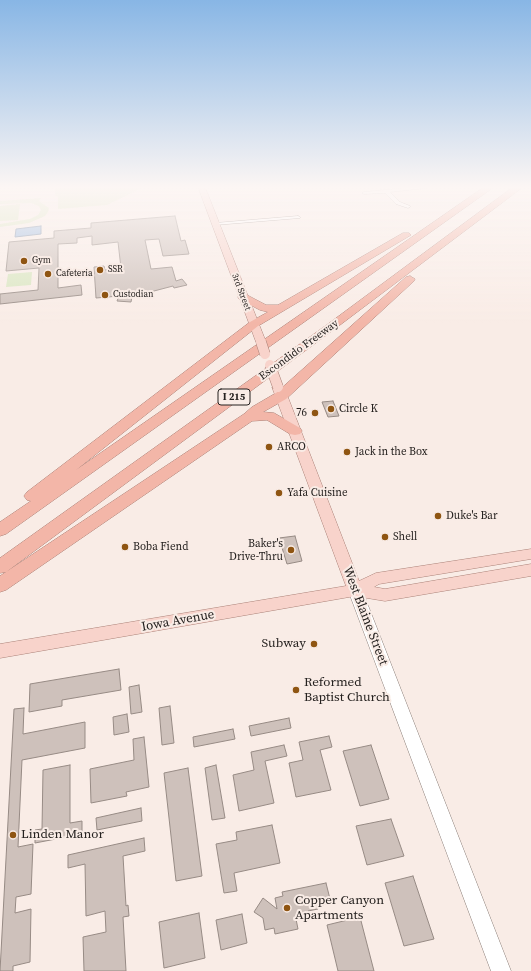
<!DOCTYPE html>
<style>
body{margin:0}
canvas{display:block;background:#f9ece6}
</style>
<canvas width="531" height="971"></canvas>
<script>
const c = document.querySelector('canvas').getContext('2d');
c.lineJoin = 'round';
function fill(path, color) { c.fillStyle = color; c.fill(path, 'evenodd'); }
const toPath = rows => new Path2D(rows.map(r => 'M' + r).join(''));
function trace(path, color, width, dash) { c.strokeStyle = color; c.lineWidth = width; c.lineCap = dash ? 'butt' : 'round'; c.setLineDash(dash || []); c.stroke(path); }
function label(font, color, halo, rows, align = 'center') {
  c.font = font + ' "Source Serif 4",serif'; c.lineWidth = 4; c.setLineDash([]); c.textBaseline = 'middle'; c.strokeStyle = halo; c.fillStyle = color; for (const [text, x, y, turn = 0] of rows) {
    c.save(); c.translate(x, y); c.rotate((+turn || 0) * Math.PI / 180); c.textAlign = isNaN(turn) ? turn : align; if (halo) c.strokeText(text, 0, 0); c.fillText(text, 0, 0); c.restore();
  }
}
fill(toPath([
 [55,187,140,187,140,189,107,205,58,209,58,197,55,195],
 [41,198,39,201,49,208,48,212,45,216,29,223,0,227,0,224,30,219,38,215,41,210,39,206,31,203,0,204,0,201],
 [20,204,18,220,0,221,0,206],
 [32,272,31,285,6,287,8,274]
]), '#d9e6c0');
const water = toPath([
 [41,226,41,234,15,237,16,229,41,226]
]);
fill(water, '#98b9e1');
trace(water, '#768ba7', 1);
const building = toPath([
 [175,216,181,241,185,240,189,254,163,256,159,239,145,240,151,269,172,267,176,281,182,279,187,285,174,288,173,286,154,291,148,293,149,295,132,297,131,302,117,301,119,296,96,298,94,267,104,266,105,270,121,268,118,242,92,245,92,236,77,238,77,243,58,244,58,288,81,285,82,295,0,304,0,294,38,290,39,268,6,271,9,242,54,238,54,231,91,228,91,223,175,216],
 [333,401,339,416,328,417,322,402,333,401],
 [295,536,302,561,287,564,279,538,295,536],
 [119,669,121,690,62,700,62,706,29,712,30,684,119,669],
 [139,685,142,712,131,714,129,687,139,685],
 [170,706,174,743,162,745,159,708,170,706],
 [24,708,23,734,85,722,85,748,22,760,18,847,33,844,31,894,16,897,15,913,31,909,30,962,13,966,13,971,0,971,14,709,24,708],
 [127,714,129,732,114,735,113,717,127,714],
 [289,718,291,728,251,736,249,726,289,718],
 [233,729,235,739,194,747,193,737,233,729],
 [329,736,332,747,320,750,331,790,296,797,289,763,303,760,299,742,329,736],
 [144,737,149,787,126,792,127,796,91,803,90,769,134,760,133,739,144,737],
 [284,745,287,756,265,761,274,803,239,811,233,775,254,770,251,752,284,745],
 [371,745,389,799,360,806,343,751,371,745],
 [70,765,70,823,82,821,82,834,35,843,35,830,42,829,43,770,70,765],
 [216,765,225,818,212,820,205,768,216,765],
 [188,768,202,876,176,881,164,773,188,768],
 [141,808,142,821,97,830,96,818,141,808],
 [391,819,404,856,367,865,356,826,391,819],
 [272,825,280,863,234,873,237,891,224,893,216,844,237,840,236,832,272,825],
 [144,838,145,851,123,856,126,906,128,905,129,916,123,917,126,971,84,971,83,937,106,932,105,911,86,916,85,864,68,868,68,855,144,838],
 [413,876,434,939,404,946,385,883,413,876],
 [326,883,331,903,318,906,318,909,308,911,309,916,296,919,298,929,275,934,274,928,265,930,263,918,254,912,263,898,277,909,275,898,283,896,282,892,326,883],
 [199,913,205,958,164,968,159,922,199,913],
 [242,914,247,943,221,950,216,920,242,914],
 [360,917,374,971,338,971,327,925,360,917]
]);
fill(building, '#cec1bb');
trace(building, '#978b85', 1);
const minor = toPath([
 [414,187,436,187,390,192,400,202,410,206,410,207,408,208,396,204,385,193,364,194,362,193,364,192,414,187],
 [298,216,300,217,300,218,215,225,213,224,215,223,298,216]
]);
const secondary = toPath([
 [355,585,360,586,362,590,511,971,491,971,348,590,350,586,355,585]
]);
const primary = toPath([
 [198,187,205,187,266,342,265,344,257,344,256,342,198,187],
 [278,384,284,387,359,581,376,573,531,549,531,559,379,584,374,587,385,589,531,564,531,576,385,601,355,596,0,658,0,644,346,586,272,387,278,384]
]);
const motorway = toPath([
 [484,187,494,187,6,534,0,536,0,522,31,501,27,500,24,496,27,492,250,322,268,312,260,310,239,299,238,297,239,295,247,295,266,305,278,305,403,233,409,233,411,235,258,326,76,470,484,187],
 [513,187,523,187,336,328,6,572,0,573,0,558,328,324,513,187],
 [410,276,415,279,414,281,286,399,263,412,274,413,300,428,302,431,300,434,295,435,290,434,267,420,252,421,6,590,0,592,0,576,244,414,252,407,276,393,406,277,410,276]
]);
trace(minor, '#8a7e78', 1);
trace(secondary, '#8a7e78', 1);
trace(primary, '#ab8278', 1);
trace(motorway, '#ab8278', 1);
fill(minor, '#fff');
fill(secondary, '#fff');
fill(primary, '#f8d3cb');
fill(motorway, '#f3b6a8');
const primaryBridge = toPath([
 [261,342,265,354],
 [270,365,278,387]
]);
trace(primaryBridge, '#ab8278', 11, []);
trace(primaryBridge, '#f8d3cb', 10);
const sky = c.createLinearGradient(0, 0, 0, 323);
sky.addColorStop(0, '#88b6e5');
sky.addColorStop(0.58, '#fcf6f4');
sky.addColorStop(1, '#fcf6f400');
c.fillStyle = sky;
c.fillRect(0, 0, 531, 323);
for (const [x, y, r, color] of [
 [24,261,4,"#8f5512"],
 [100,270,4,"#8f5512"],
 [48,274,4,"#8f5512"],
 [105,295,4,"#8f5512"],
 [331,409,4,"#8f5512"],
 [315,413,4,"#8f5512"],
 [269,447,4,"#8f5512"],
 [347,452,4,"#8f5512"],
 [279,493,4,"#8f5512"],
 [438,516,4,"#8f5512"],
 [385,537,4,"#8f5512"],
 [125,547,4,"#8f5512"],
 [291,550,4,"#8f5512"],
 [314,644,4,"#8f5512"],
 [296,690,4,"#8f5512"],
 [13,835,4,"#8f5512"],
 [287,908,4,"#8f5512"]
]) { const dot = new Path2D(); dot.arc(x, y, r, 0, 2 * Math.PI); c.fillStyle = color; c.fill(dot); trace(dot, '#f9ece6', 1.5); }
label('9px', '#25211f', '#f9ece6', [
 ["Gym",32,261],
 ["SSR",108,270],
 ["Cafeteria",56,274],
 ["Custodian",113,295]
], 'left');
label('9px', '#25211f', '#f9ece6', [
 ["3rd Street",241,292,69]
]);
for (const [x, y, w] of [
 [234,397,32]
]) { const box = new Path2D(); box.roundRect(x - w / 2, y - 8, w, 16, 3); c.fillStyle = '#f9ece6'; c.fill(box); trace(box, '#25211f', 1); }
label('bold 10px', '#25211f', null, [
 ["I 215",234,397]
]);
label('11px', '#25211f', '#f9ece6', [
 ["Escondido Freeway",299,350,-36]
]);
label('11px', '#25211f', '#f9ece6', [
 ["Circle K",339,409],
 ["76",307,413,"right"],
 ["ARCO",277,447],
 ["Jack in the Box",355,452],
 ["Yafa Cuisine",287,493],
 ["Duke's Bar",446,516],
 ["Shell",393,537],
 ["Baker's",283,544,"right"],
 ["Drive-Thru",283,557,"right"],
 ["Boba Fiend",133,547]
], 'left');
label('13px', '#25211f', '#f9ece6', [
 ["West Blaine Street",365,616,69],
 ["Iowa Avenue",178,621,-10]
]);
label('13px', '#25211f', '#f9ece6', [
 ["Subway",306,644,"right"],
 ["Reformed",304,683],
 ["Baptist Church",304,698],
 ["Linden Manor",21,835],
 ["Copper Canyon",295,901],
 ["Apartments",295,916]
], 'left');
</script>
